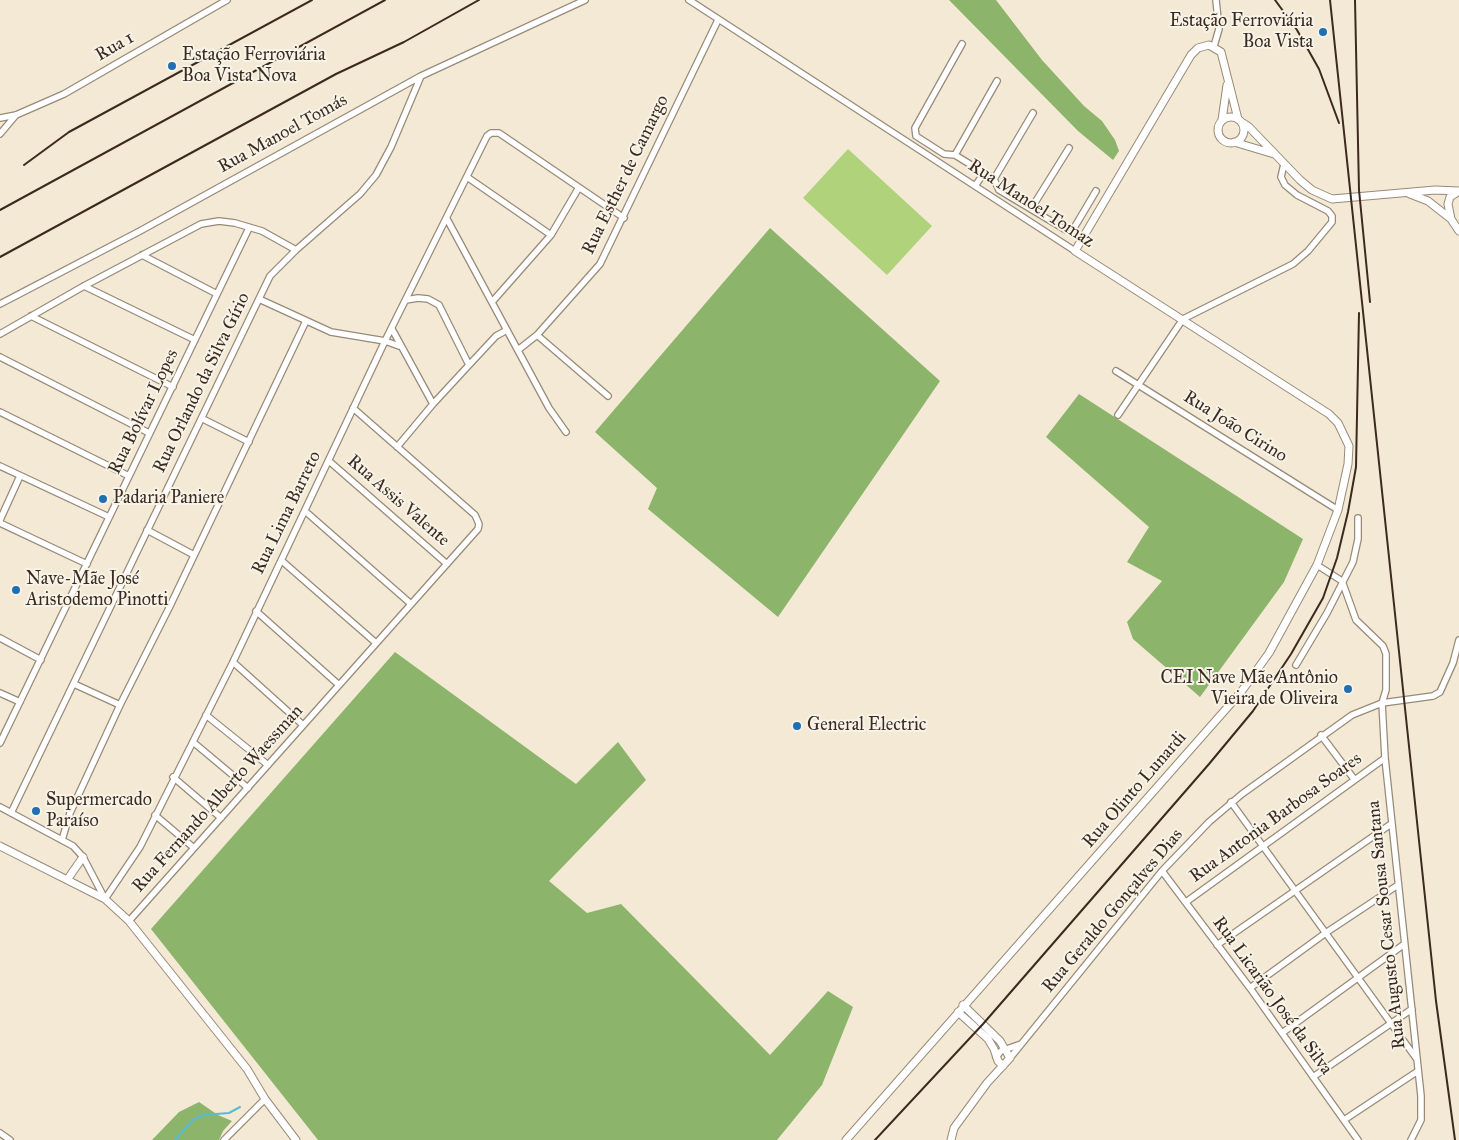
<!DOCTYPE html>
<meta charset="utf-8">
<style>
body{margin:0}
canvas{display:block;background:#f4e9d4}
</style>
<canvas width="1459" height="1140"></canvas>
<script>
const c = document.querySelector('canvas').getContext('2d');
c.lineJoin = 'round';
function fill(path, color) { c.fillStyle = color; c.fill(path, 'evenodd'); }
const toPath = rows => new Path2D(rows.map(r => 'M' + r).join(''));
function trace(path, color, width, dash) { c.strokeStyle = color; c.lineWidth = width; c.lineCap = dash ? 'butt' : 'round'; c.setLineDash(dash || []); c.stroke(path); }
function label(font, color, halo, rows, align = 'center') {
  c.font = font + ' "IM FELL Great Primer",serif'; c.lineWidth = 4; c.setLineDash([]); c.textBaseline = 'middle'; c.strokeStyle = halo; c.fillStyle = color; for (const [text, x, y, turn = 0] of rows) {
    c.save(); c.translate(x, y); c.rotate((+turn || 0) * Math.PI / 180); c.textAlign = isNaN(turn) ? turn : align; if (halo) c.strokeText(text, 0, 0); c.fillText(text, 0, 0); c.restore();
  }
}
fill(toPath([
 [848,149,932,226,887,275,803,198]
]), '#b0d27b');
fill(toPath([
 [949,0,996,0,1042,60,1084,106,1102,121,1115,140,1119,151,1113,160,1078,131],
 [770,228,940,381,778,617,648,509,657,488,595,432],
 [1079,394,1303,539,1284,582,1200,697,1133,639,1127,622,1162,581,1127,562,1149,527,1046,437],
 [395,652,576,784,618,742,646,780,549,881,587,913,621,904,770,1055,828,991,853,1007,822,1085,777,1140,318,1140,151,929],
 [199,1102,218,1115,232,1121,223,1131,219,1140,152,1140,179,1112]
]), '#8cb46b');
trace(toPath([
 [175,1140,194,1119,203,1115,229,1113,240,1107]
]), '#56bcd4', 2);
const minor = toPath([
 [689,0,1075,251],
 [962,44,915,128,916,136,944,154,955,155,994,179,999,190,1066,230,1074,228,1096,191],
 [1214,46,1219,29,1216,0],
 [0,118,16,115,64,94,227,0],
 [0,134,16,115],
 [955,155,997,81],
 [467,177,551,235],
 [994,179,1033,113],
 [975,186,984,173],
 [1031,209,1069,148],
 [447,219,549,408,566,432],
 [142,255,217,294],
 [84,286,195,340],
 [259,299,331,332,385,341,399,346],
 [406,300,418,298,428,299,439,305,469,365],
 [492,302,551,235,578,189],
 [0,304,140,231,421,76,585,0],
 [31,316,173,387],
 [392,329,433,404],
 [0,334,84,286,201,224,219,221,235,223,262,231,296,250],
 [537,335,608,396],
 [518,350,537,335,600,264,718,20],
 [0,357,149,433],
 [1116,371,1338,510],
 [0,412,129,476],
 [1118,415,1183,319,1293,264,1308,251,1332,222,1332,216,1328,211,1297,195,1285,185,1281,177,1284,164],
 [203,419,249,442],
 [397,447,433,404,469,365,496,336,507,330],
 [329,461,447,564],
 [0,466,109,517],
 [305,511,411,604],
 [0,520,20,476],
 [0,523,87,564],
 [147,530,194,555],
 [282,561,376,643],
 [1317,565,1342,581,1356,620,1383,646,1386,654,1386,690,1382,703,1385,758,1421,1096,1421,1120,1411,1140],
 [256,611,339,685],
 [0,638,41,660],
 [233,662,303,725],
 [1296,665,1327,613,1353,562,1358,539,1358,518],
 [74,684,120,705],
 [0,693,20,702],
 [206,715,268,765],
 [1321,735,1354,779],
 [193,742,248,788],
 [0,743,249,228],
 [173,777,221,818],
 [1231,802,1416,1058],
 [0,807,73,846,83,857,105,899,140,847,233,662,385,341,487,136,491,133,499,133,624,218],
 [11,813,270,276,296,250,360,194,376,175,391,147,421,76],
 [155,815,194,848],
 [62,840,70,813,120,705,169,608,306,321],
 [1162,871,1250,988,1358,1140],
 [1186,902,1385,758],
 [129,921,478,529,479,524,475,515,353,408],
 [1217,945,1391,824],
 [1250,988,1327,932,1398,885],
 [1282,1033,1403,945],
 [996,1057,1001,1051,1021,1044],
 [1010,1058,1162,871,1209,822,1242,794,1352,715,1382,703,1433,696,1440,692,1453,663,1459,640],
 [1313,1077,1412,1009],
 [1344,1120,1418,1071],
 [0,1133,10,1140],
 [224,1140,265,1099]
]);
const tertiary = toPath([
 '1218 130a13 13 0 1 1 26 0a13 13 0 1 1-26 0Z',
 [1222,120,1227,85],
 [1243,123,1249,127,1300,180,1312,190,1332,199,1435,190,1459,191],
 [1234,142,1274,154],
 [1459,191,1450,197,1448,204,1451,219,1459,231],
 [1410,194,1428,201,1451,219],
 [0,846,105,899,129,921,247,1069,265,1099,296,1140],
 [67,880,83,857],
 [958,1012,988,1039,994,1049,998,1061,1003,1066],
 [846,1140,1241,692,1269,653,1317,565,1338,510,1348,464,1349,446,1338,423,1329,414,1075,251,1191,55,1198,48,1209,45,1221,52,1238,119],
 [951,1140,954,1128,987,1083,1010,1058,1000,1041,963,1005]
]);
trace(minor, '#988a79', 8);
trace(tertiary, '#988a79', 9);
trace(minor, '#fff', 5.5);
trace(tertiary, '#fff', 7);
trace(toPath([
 [1275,0,1297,30,1319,69,1339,123],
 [1330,0,1436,1001,1455,1140],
 [1355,0,1359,190,1370,302],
 [24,165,69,132,312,0],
 [0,210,385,0],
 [0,257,336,74,404,42,479,0],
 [875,1140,983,1024,1209,764,1253,711,1291,654,1323,598,1337,558,1348,512,1356,467,1359,313]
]), '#3b2a1e', 2);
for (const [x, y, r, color] of [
 [1323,32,5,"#1f6fb2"],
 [172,66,5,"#1f6fb2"],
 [103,499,5,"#1f6fb2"],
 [16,590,5,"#1f6fb2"],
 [1348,689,5,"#1f6fb2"],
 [797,726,5,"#1f6fb2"],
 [36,811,5,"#1f6fb2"]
]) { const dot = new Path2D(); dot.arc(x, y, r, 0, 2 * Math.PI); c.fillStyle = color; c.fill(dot); trace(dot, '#f7f3e8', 2); }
label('18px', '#3b2a1e', '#f7f3e8', [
 ["Estação Ferroviária",1313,22,"right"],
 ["Boa Vista",1313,43,"right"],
 ["Estação Ferroviária",182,56],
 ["Boa Vista Nova",182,77],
 ["Padaria Paniere",113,499],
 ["Nave-Mãe José",26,580],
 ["Aristodemo Pinotti",26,601],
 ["CEI Nave Mãe Antônio",1338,679,"right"],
 ["Vieira de Oliveira",1338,700,"right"],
 ["General Electric",807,726],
 ["Supermercado",46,801],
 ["Paraíso",46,822]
], 'left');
label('18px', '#3b2a1e', '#f7f3e8', [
 ["Rua 1",115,47,-30],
 ["Rua Manoel Tomás",283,134,-29],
 ["Rua Esther de Camargo",626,175,-64],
 ["Rua Manoel Tomaz",1031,204,33],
 ["Rua Orlando da Silva Gírio",202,383,-64],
 ["Rua Bolívar Lopes",144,412,-64],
 ["Rua João Cirino",1235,427,32],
 ["Rua Assis Valente",398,501,41],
 ["Rua Lima Barreto",287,513,-64],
 ["Rua Olinto Lunardi",1135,790,-49],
 ["Rua Fernando Alberto Waessman",218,799,-48],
 ["Rua Antonia Barbosa Soares",1276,818,-36],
 ["Rua Geraldo Gonçalves Dias",1113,911,-50],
 ["Rua Augusto Cesar Sousa Santana",1387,925,-96],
 ["Rua Licarião José da Silva",1272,996,54]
]);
</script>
